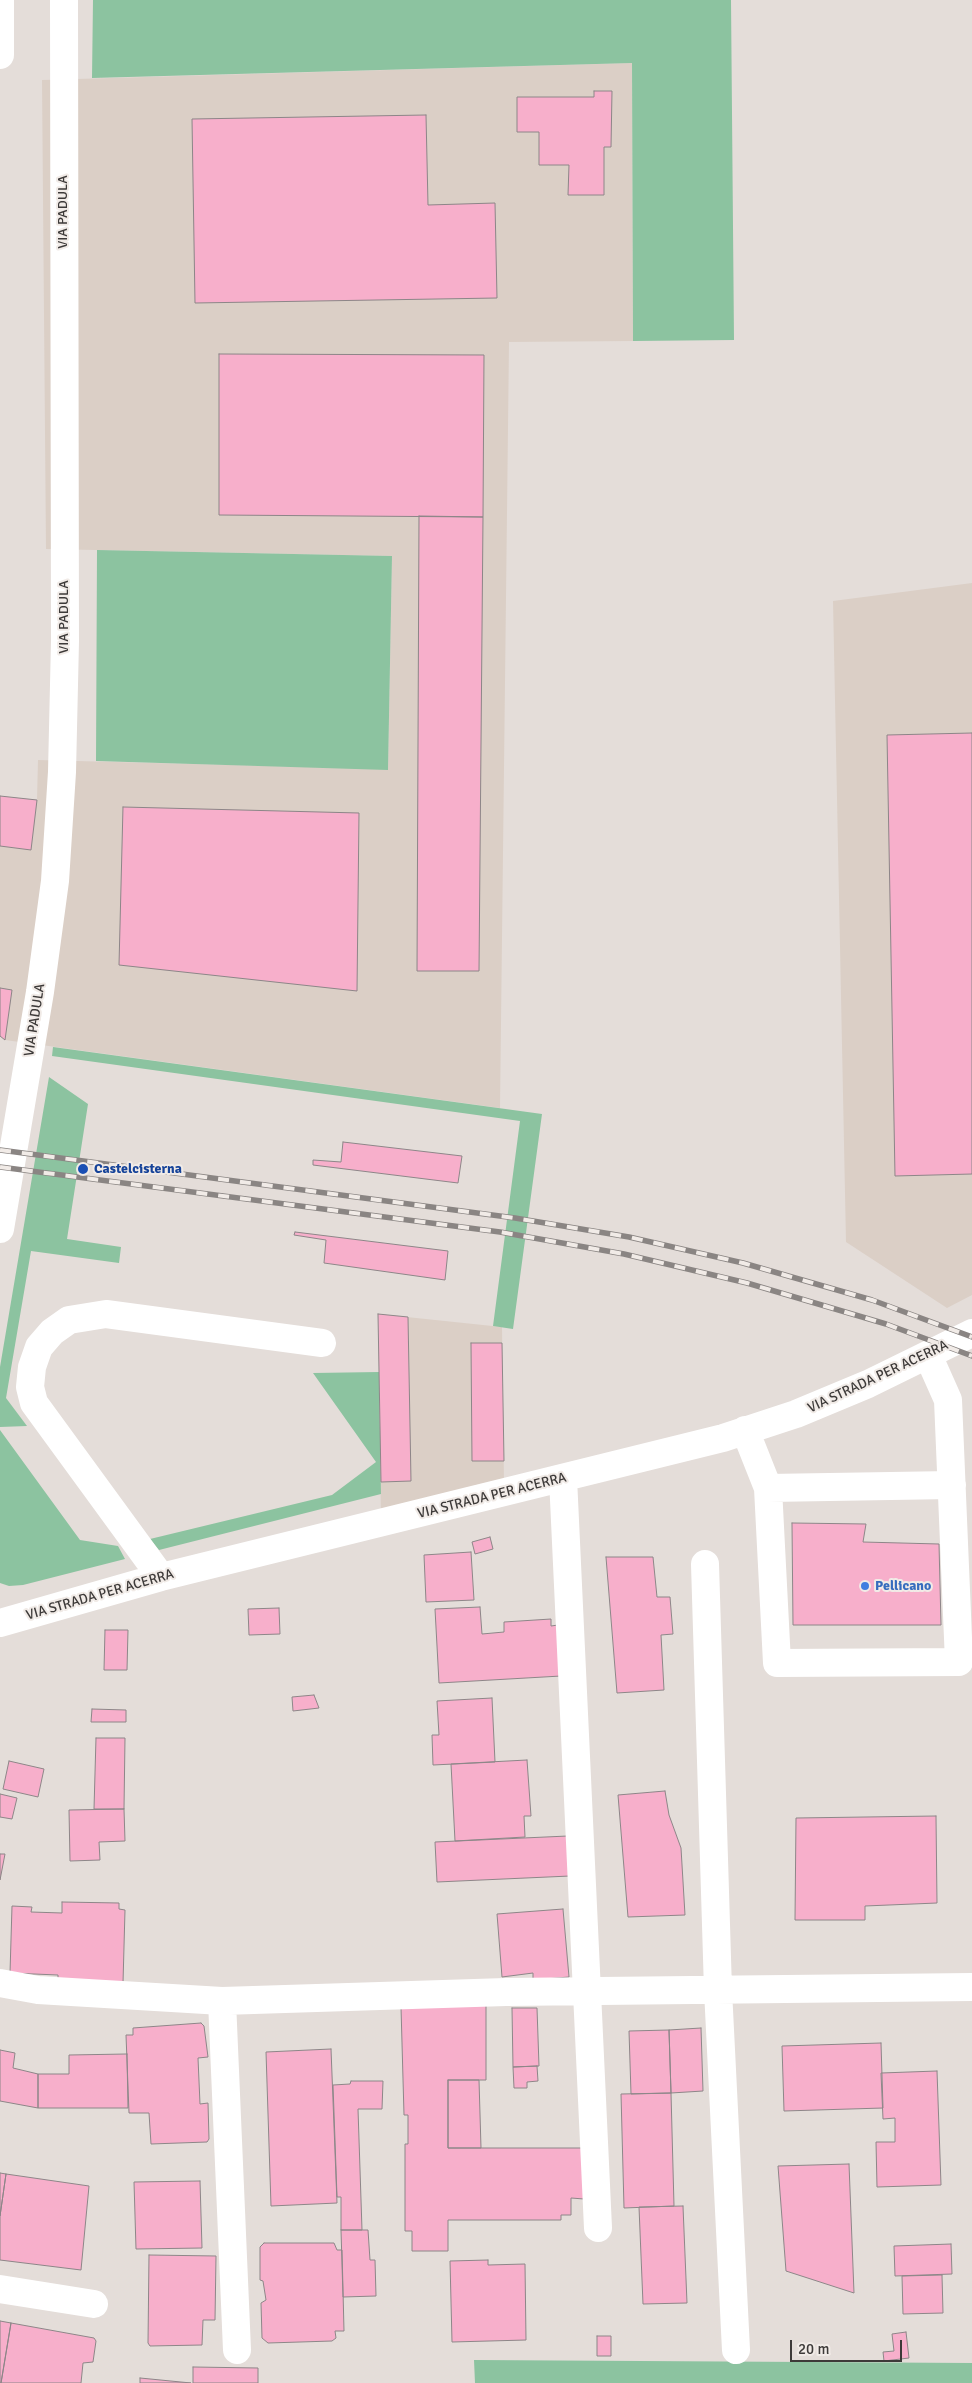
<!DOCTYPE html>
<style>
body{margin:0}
#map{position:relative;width:972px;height:2383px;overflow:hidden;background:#e4ddd9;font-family:Signika,sans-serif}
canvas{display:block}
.scale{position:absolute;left:790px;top:2340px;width:112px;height:22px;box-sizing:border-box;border:2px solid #3d3a39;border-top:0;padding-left:6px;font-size:15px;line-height:18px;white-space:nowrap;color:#3d3a39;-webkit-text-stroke:4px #f1ebe7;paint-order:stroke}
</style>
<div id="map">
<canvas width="972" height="2383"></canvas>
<div class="scale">20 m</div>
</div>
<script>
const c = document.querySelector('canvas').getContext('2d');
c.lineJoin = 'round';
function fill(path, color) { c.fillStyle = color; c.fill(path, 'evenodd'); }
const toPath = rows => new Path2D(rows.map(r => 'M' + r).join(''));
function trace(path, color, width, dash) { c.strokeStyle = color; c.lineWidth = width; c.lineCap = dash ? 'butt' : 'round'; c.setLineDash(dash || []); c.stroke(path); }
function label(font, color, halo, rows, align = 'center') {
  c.font = font + ' Signika,sans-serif'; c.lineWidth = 4; c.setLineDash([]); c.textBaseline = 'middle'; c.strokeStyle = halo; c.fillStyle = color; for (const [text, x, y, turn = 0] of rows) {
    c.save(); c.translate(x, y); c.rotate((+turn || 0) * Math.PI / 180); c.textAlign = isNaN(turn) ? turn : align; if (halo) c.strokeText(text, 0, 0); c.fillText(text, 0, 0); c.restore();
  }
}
fill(toPath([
 [632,63,633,341,509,342,500,1108,5,1040,0,1036,0,796,37,800,38,760,388,769,392,556,46,549,42,80],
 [972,583,972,1295,947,1308,846,1242,833,601],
 [378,1314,502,1327,504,1484,381,1519]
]), '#dbcfc6');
fill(toPath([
 [93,0,731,0,734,340,633,341,632,63,92,78],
 [97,550,392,556,388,770,96,761],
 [53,1047,542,1114,513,1329,493,1326,520,1121,52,1056],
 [49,1077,88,1104,67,1239,121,1247,119,1263,31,1251,6,1398,27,1426,0,1427,0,1367],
 [379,1372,381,1494,159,1550,150,1539,332,1495,376,1462,313,1373],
 [0,1430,80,1540,118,1546,125,1559,23,1585,9,1586,0,1583],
 [474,2360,972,2363,972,2383,475,2383]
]), '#8cc3a0');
const building = toPath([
 [594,91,612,91,611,147,604,147,604,195,568,195,569,165,539,165,539,132,517,132,517,97,594,97,594,91],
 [426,115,428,205,495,203,497,298,195,303,192,119,426,115],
 [219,354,484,355,483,517,219,515,219,354],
 [419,516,483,517,479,971,417,971,419,516],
 [972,733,972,1174,895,1176,887,735,972,733],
 [0,796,37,800,31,850,0,846,0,796],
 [123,807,359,813,357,991,119,965,123,807],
 [0,988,12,990,5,1040,0,1036,0,988],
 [343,1142,462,1156,458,1183,313,1165,313,1160,341,1162,343,1142],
 [295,1232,448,1251,445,1280,324,1263,326,1240,294,1235,295,1232],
 [378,1314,408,1317,411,1481,381,1482,378,1314],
 [471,1343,502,1343,504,1461,472,1461,471,1343],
 [792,1523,866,1524,863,1542,939,1544,941,1625,793,1625,792,1523],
 [490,1537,493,1549,475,1554,472,1542,490,1537],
 [471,1552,474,1600,426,1602,424,1555,471,1552],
 [606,1557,653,1557,657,1597,670,1597,673,1634,661,1635,664,1690,617,1693,606,1557],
 [480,1607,482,1634,504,1632,504,1622,551,1619,551,1626,558,1625,561,1676,439,1683,435,1609,480,1607],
 [279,1608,280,1634,249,1635,248,1609,279,1608],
 [105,1630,128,1630,127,1670,104,1670,105,1630],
 [314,1695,319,1708,293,1711,292,1697,314,1695],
 [492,1698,495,1762,433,1765,432,1735,439,1735,437,1701,492,1698],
 [92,1709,126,1710,126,1722,91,1722,92,1709],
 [96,1738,125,1738,124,1809,94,1809,96,1738],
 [527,1760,531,1816,524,1816,525,1837,455,1841,451,1764,527,1760],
 [9,1761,44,1769,38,1797,3,1789,9,1761],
 [665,1791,669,1815,681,1848,685,1915,628,1917,618,1795,665,1791],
 [0,1794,17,1798,12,1819,0,1817,0,1794],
 [124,1809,125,1841,99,1842,100,1860,70,1861,69,1810,124,1809],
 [936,1816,937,1903,865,1906,865,1920,795,1920,796,1818,936,1816],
 [568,1836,570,1876,437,1882,435,1842,568,1836],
 [0,1854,5,1854,0,1880,0,1854],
 [62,1902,119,1903,119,1909,125,1910,123,1983,58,1982,58,1975,10,1973,12,1906,32,1907,31,1912,62,1913,62,1902],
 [563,1909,569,1977,533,1980,533,1973,502,1977,497,1914,563,1909],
 [486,2002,486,2080,448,2080,448,2148,582,2148,584,2199,571,2198,571,2215,561,2215,561,2220,448,2220,448,2251,412,2251,412,2231,405,2231,405,2144,408,2144,408,2115,404,2115,401,2007,486,2002],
 [512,2008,537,2008,539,2066,513,2067,512,2008],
 [201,2023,204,2026,208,2057,198,2058,200,2104,208,2103,209,2139,207,2142,151,2144,149,2113,129,2113,126,2035,133,2035,133,2028,201,2023],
 [701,2028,703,2091,671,2093,669,2030,701,2028],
 [669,2030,671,2093,631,2094,629,2031,669,2030],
 [881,2043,883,2108,784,2111,782,2046,881,2043],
 [331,2049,337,2203,271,2206,266,2052,331,2049],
 [0,2050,15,2053,13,2068,38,2074,38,2108,0,2101,0,2050],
 [127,2054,128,2108,38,2108,38,2074,69,2074,69,2055,127,2054],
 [537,2066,538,2081,527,2082,527,2088,514,2088,513,2067,537,2066],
 [937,2071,941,2185,877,2187,876,2142,895,2142,895,2118,883,2119,881,2073,937,2071],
 [448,2080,479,2080,481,2148,448,2148,448,2080],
 [351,2081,383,2081,382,2109,358,2109,362,2230,341,2230,341,2197,337,2197,333,2085,350,2084,351,2081],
 [671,2093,674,2206,624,2208,621,2094,671,2093],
 [849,2164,854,2293,786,2271,778,2166,849,2164],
 [0,2173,6,2174,0,2216,0,2173],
 [6,2174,89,2186,81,2270,0,2260,0,2216,6,2174],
 [200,2181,202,2248,136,2249,134,2182,200,2181],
 [683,2206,687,2303,643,2304,639,2207,683,2206],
 [341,2230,368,2230,370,2260,375,2260,376,2296,343,2297,341,2230],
 [264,2243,334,2243,337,2250,342,2250,344,2331,335,2331,336,2338,332,2341,268,2343,262,2338,261,2303,266,2300,263,2281,260,2280,260,2247,264,2243],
 [951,2244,952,2274,895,2276,894,2246,951,2244],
 [149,2255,216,2256,215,2320,203,2320,202,2345,150,2346,148,2343,149,2255],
 [488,2260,488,2265,525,2264,526,2340,452,2342,450,2261,488,2260],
 [942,2275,943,2313,903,2314,902,2276,942,2275],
 [0,2321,11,2323,1,2383,0,2383,0,2321],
 [11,2323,94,2338,96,2341,93,2362,83,2363,81,2383,1,2383,11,2323],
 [906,2332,909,2358,884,2361,883,2352,894,2351,892,2334,906,2332],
 [597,2336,611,2336,611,2356,597,2356,597,2336],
 [193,2367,258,2368,258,2383,193,2383,193,2367],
 [140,2378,191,2383,140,2383,140,2378]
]);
fill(building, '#f7afcb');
trace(building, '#8d8688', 1);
trace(toPath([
 [0,1229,40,992,55,881,62,772,65,641,64,0],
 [745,1430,768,1488,777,1663,959,1662,948,1400,928,1355],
 [563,1478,598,2228],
 [768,1488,952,1485],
 [705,1564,718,1990,736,2350],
 [161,1577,34,1403,30,1387,32,1367,39,1347,52,1332,69,1320,106,1314,322,1343],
 [0,1623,161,1577,723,1438,796,1414,868,1384,972,1333],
 [0,1983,38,1990,222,2001,506,1992,972,1987],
 [222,2001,237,2350],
 [0,2289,94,2304]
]), '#fff', 28);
trace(toPath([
 [0,55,0,0]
]), '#fff', 28);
const rail = toPath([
 [0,1150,515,1218,629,1237,743,1263,872,1300,972,1337],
 [0,1167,500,1232,624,1254,747,1283,886,1324,972,1356]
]);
trace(rail, '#8a8583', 5.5);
trace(rail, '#f1ebe7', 4, [11]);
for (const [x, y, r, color] of [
 [83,1169,6,"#1a4fb4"],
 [865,1586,5,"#3f7fe0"]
]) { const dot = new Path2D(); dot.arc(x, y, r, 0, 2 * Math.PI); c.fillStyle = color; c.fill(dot); trace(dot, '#f1ebe7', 2); }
label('14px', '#3d3a39', '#f1ebe7', [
 ["VIA PADULA",63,212,-90],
 ["VIA PADULA",64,617,-90],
 ["VIA PADULA",35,1020,-81],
 ["VIA STRADA PER ACERRA",878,1377,-25],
 ["VIA STRADA PER ACERRA",492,1496,-14],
 ["VIA STRADA PER ACERRA",100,1595,-16]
]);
label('bold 14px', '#164399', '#f1ebe7', [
 ["Castelcisterna",94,1169]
], 'left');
label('bold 14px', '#366cbe', '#f1ebe7', [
 ["Pellicano",875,1586]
], 'left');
</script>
